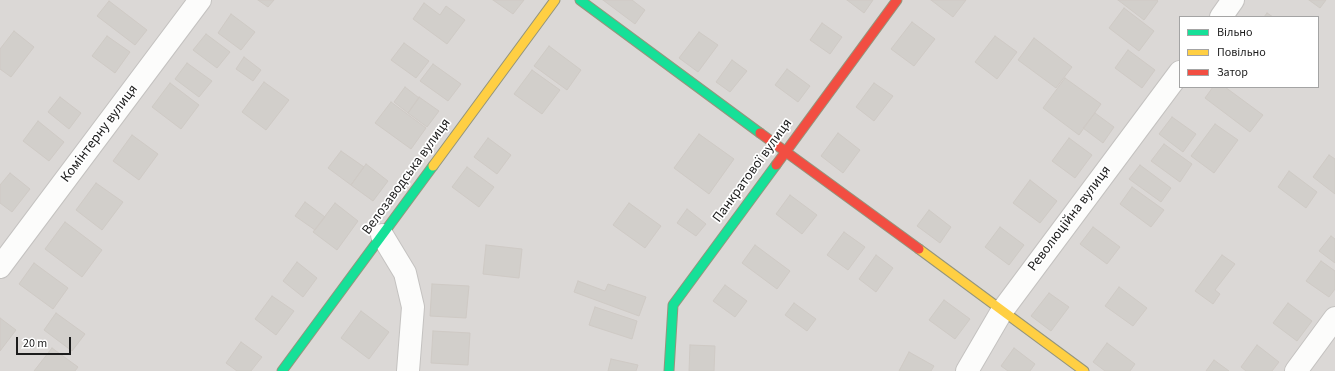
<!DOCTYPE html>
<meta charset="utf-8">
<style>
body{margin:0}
#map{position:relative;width:1335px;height:371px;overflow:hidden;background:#ece9e4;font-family:"Source Sans 3",sans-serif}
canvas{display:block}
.legend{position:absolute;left:1179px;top:16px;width:140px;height:72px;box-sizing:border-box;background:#fff;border:1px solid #a4a4a4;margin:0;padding:5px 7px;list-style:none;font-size:12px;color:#1c1c1c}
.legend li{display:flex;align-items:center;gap:8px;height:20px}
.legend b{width:20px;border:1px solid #a4a4a4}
.scale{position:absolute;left:16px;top:337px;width:55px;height:18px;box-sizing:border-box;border:2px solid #1c1c1c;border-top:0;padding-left:5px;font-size:12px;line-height:14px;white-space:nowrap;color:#1c1c1c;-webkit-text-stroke:3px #fff;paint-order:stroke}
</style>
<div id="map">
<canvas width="1335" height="371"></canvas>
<ul class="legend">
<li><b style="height:5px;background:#16e098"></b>Вільно</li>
<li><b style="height:5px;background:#ffcf43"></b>Повільно</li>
<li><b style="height:5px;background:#f24e42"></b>Затор</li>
</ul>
<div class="scale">20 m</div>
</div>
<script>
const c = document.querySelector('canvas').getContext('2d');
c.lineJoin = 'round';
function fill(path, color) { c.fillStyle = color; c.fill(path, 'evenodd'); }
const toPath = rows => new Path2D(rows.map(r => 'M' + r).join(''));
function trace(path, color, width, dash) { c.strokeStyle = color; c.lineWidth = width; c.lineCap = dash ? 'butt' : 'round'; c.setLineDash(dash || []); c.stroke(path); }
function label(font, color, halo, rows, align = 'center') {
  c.font = font + ' "Source Sans 3",sans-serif'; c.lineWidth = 3.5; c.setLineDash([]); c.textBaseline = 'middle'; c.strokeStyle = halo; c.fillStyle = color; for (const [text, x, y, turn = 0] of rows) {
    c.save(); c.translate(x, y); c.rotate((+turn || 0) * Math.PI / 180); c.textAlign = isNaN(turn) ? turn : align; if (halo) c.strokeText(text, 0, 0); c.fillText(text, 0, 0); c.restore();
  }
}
fill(toPath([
 [0,0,1335,0,1335,371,0,371],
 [1180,17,1318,17,1318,87,1180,87]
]), '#dbd8d6');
const building = toPath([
 [258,0,274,0,268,7,258,0],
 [493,0,524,0,513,14,493,0],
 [603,0,632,0,645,10,635,24,603,0],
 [847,0,873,0,864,13,847,0],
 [931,0,966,0,953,17,931,0],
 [1118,0,1157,0,1158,1,1144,20,1118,0],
 [1309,0,1326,0,1320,8,1309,0],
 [109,1,147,30,135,45,97,16,109,1],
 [424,3,440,15,446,6,465,20,447,44,413,19,424,3],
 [1124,8,1154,31,1139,51,1109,28,1124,8],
 [1267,13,1273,17,1264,17,1267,13],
 [231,14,255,32,241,50,218,33,231,14],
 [912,22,935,39,914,66,891,49,912,22],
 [822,23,842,37,830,54,810,40,822,23],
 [14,31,34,47,11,77,0,69,0,49,14,31],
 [699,32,718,45,698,72,679,58,699,32],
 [206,34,230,52,217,68,193,50,206,34],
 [107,36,130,52,115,73,92,56,107,36],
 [995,36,1017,52,997,79,975,62,995,36],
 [1034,38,1072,67,1056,88,1018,60,1034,38],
 [404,43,429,61,416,78,391,60,404,43],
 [549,46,581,70,567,90,534,66,549,46],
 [1128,50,1155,70,1142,88,1115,68,1128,50],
 [244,57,261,70,253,81,236,69,244,57],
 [732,60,747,71,730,92,716,82,732,60],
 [187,63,212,81,199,97,175,79,187,63],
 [433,64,461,84,448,101,420,81,433,64],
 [787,69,810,86,798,102,775,85,787,69],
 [532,70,560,90,542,114,514,94,532,70],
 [1065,78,1101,104,1079,135,1043,108,1065,78],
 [264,82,289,100,266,130,242,112,264,82],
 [170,83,199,105,181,129,152,107,170,83],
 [874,83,893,96,874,121,856,107,874,83],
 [405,87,419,98,408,113,394,102,405,87],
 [1213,87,1225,87,1263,115,1250,132,1205,98,1213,87],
 [60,97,81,113,69,129,48,112,60,97],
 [419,97,439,111,427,127,408,113,419,97],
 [391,102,426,128,411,149,375,123,391,102],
 [1095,113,1114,127,1103,143,1083,128,1095,113],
 [1172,117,1196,134,1183,152,1159,134,1172,117],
 [38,121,64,142,49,161,23,141,38,121],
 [1215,124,1238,140,1214,173,1191,156,1215,124],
 [838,133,860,150,843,173,821,156,838,133],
 [699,134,734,159,709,194,674,168,699,134],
 [132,135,158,154,139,180,113,161,132,135],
 [488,138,511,155,497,174,474,157,488,138],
 [1069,138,1092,155,1075,178,1052,161,1069,138],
 [1164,144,1192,164,1180,182,1151,161,1164,144],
 [341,151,364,167,351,185,328,168,341,151],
 [1329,155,1335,159,1335,194,1313,177,1329,155],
 [366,164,388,181,373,201,351,185,366,164],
 [1140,165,1171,188,1161,202,1129,179,1140,165],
 [467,167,494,187,479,207,452,187,467,167],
 [1289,171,1317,192,1306,208,1278,187,1289,171],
 [10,173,30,189,12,212,0,203,0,185,10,173],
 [1030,180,1057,201,1040,223,1013,203,1030,180],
 [96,183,123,202,102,230,76,210,96,183],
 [1132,187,1164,210,1151,227,1120,204,1132,187],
 [790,195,817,215,802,234,776,214,790,195],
 [305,202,325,217,315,230,295,216,305,202],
 [335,203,358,221,337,250,313,232,335,203],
 [629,203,661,226,645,248,613,225,629,203],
 [687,209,706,224,696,236,677,223,687,209],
 [929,210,951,227,940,243,917,226,929,210],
 [65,222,102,250,82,277,45,249,65,222],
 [1000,227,1024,245,1009,265,985,247,1000,227],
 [1093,227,1120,247,1107,264,1080,244,1093,227],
 [844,232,865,247,848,270,827,255,844,232],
 [1331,236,1335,239,1335,263,1319,251,1331,236],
 [486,245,522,249,519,278,483,274,486,245],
 [755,245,790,271,777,289,742,263,755,245],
 [876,255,893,268,876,292,859,279,876,255],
 [1222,255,1235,264,1215,290,1220,294,1213,304,1195,291,1222,255],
 [1321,261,1335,271,1335,289,1329,297,1306,281,1321,261],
 [297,262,317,278,303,297,283,281,297,262],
 [34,263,68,288,53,309,19,284,34,263],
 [578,281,605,291,608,284,646,297,639,316,574,292,578,281],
 [432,284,469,286,466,318,430,316,432,284],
 [725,285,747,301,735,317,713,301,725,285],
 [1119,287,1147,308,1133,326,1105,306,1119,287],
 [1049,293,1069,307,1051,331,1031,316,1049,293],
 [272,296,294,311,276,335,255,319,272,296],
 [944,300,970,319,955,339,929,320,944,300],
 [794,303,816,319,807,331,785,315,794,303],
 [1288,303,1312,321,1297,341,1273,323,1288,303],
 [595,307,637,321,632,339,589,325,595,307],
 [361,311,389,332,369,359,341,338,361,311],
 [56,313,85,334,72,351,44,330,56,313],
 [0,318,16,330,0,351,0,318],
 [433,331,470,333,468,365,431,363,433,331],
 [241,342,262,357,251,371,237,371,226,363,241,342],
 [1107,343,1135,364,1130,371,1105,371,1093,362,1107,343],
 [690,345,715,346,714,371,689,371,690,345],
 [1257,345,1279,362,1272,371,1246,371,1241,367,1257,345],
 [52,348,78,367,75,371,34,371,52,348],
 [1014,348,1035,364,1030,371,1008,371,1001,366,1014,348],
 [909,352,934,366,931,371,899,371,909,352],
 [611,359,638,365,636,371,608,371,611,359],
 [1214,360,1229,371,1206,371,1214,360]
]);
fill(building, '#d2cfcb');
trace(building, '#cfcac5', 1);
const street = toPath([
 [1221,17,1233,0],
 [382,235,405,273,413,307,408,371],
 [0,267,200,0],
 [967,371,1002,311,1180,72],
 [1296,371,1335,318]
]);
const fast = toPath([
 [580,0,760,133],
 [282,371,433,166],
 [669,371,673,305,776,165]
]);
const slow = toPath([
 [433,166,555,0],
 [919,249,1084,371]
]);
const jam = toPath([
 [760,133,919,249],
 [776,165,897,0]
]);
trace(street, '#c4c2c0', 24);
trace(fast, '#94957c', 11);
trace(slow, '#94957c', 11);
trace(jam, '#94957c', 11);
trace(street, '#fcfcfb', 22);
trace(fast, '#16e098', 9);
trace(slow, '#ffcf43', 9);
trace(jam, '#f24e42', 9);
label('14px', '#1c1c1c', '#fff', [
 ["Комінтерну вулиця",100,134,-53],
 ["Панкратової вулиця",753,171,-54],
 ["Велозаводська вулиця",407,177,-54],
 ["Революційна вулиця",1070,219,-53]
]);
</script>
